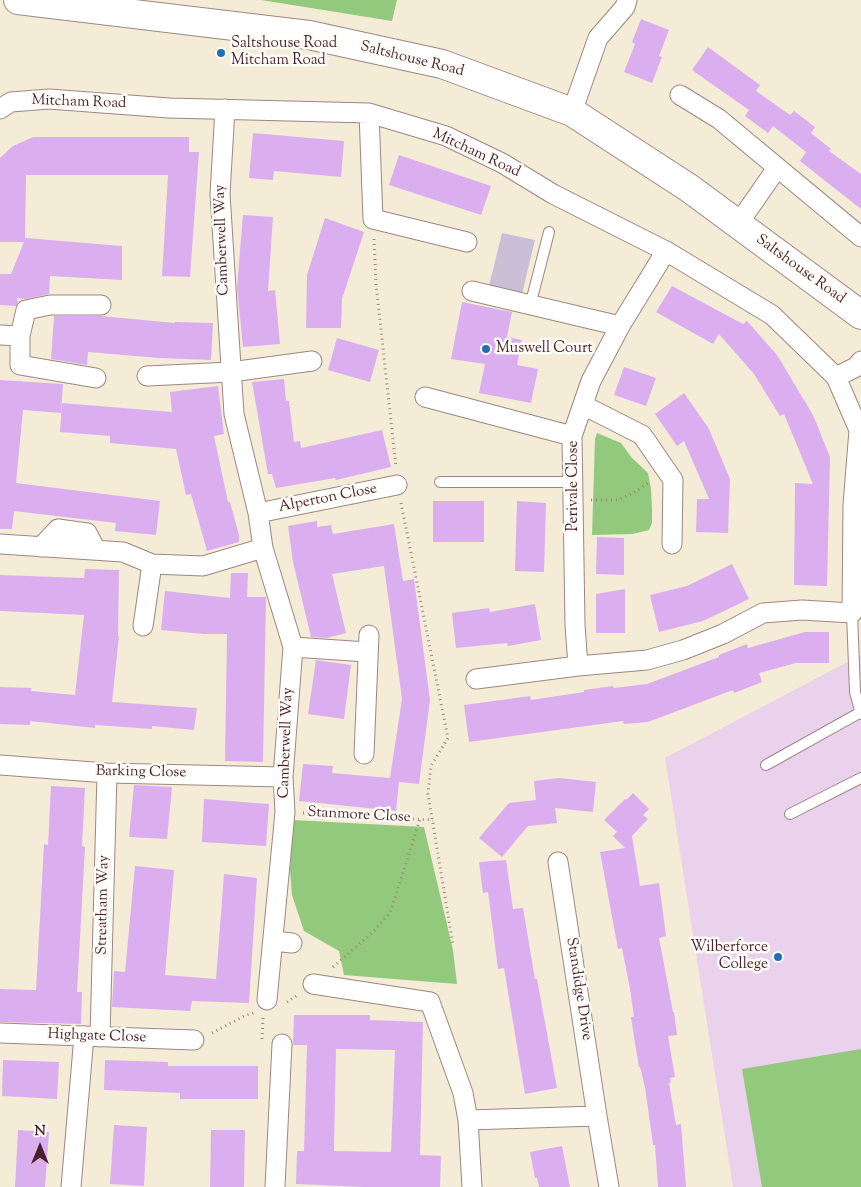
<!DOCTYPE html>
<style>
body{margin:0}
#map{position:relative;width:861px;height:1187px;overflow:hidden;background:#f4ecd7;font-family:"Sorts Mill Goudy",serif}
canvas{display:block}
.north{position:absolute;left:15px;top:1122px;width:50px;height:50px;-webkit-text-stroke:4px #fdfcf7;paint-order:stroke;rotate:0deg;font-size:14px;font-weight:700;line-height:20px;text-align:center;color:#4a1f2b}
.north::after{content:'';display:block;margin:auto;width:18px;height:22px;background:#4a1f2b;clip-path:polygon(50% 0,100% 100%,50% 72%,0 100%)}
</style>
<div id="map">
<canvas width="861" height="1187"></canvas>
<div class="north">N</div>
</div>
<script>
const c = document.querySelector('canvas').getContext('2d');
c.lineJoin = 'round';
function fill(path, color) { c.fillStyle = color; c.fill(path, 'evenodd'); }
const toPath = rows => new Path2D(rows.map(r => 'M' + r).join(''));
function trace(path, color, width, dash) { c.strokeStyle = color; c.lineWidth = width; c.lineCap = dash ? 'butt' : 'round'; c.setLineDash(dash || []); c.stroke(path); }
function label(font, color, halo, rows, align = 'center') {
  c.font = font + ' "Sorts Mill Goudy",serif'; c.lineWidth = 5; c.setLineDash([]); c.textBaseline = 'middle'; c.strokeStyle = halo; c.fillStyle = color; for (const [text, x, y, turn = 0] of rows) {
    c.save(); c.translate(x, y); c.rotate((+turn || 0) * Math.PI / 180); c.textAlign = isNaN(turn) ? turn : align; if (halo) c.strokeText(text, 0, 0); c.fillText(text, 0, 0); c.restore();
  }
}
fill(toPath([
 [861,655,861,1187,733,1187,665,758]
]), '#ead1ec');
fill(toPath([
 [502,233,535,240,521,298,488,290]
]), '#cabfd6');
fill(toPath([
 [261,0,397,0,392,21],
 [597,433,621,443,632,458,648,473,651,489,652,509,652,523,649,530,633,534,592,535,595,439],
 [293,820,424,827,453,950,457,984,344,975,339,951,304,931,292,895,290,870],
 [861,1049,861,1187,762,1187,742,1069]
]), '#93c97c');
fill(toPath([
 [641,19,669,30,659,56,662,57,652,83,624,72,635,44,632,42],
 [708,47,760,85,756,91,790,115,794,111,815,127,811,133,831,149,829,151,861,174,861,209,800,161,806,152,773,126,768,133,745,116,749,110,692,70],
 [253,133,344,141,341,177,274,171,273,180,249,178],
 [33,137,189,137,189,152,199,152,190,277,162,276,168,175,26,175,25,240,26,238,122,246,122,280,50,276,49,294,26,299,17,298,18,303,16,306,0,305,0,274,11,274,24,242,0,242,0,158,13,146],
 [399,155,491,186,481,215,389,185],
 [243,215,273,217,268,291,275,290,280,344,243,347,237,287],
 [325,218,364,232,342,299,341,328,306,328,307,275],
 [672,286,743,324,747,321,777,355,813,415,830,457,827,586,794,585,795,483,813,484,784,414,780,416,754,374,719,334,713,344,656,312],
 [462,302,512,312,507,337,522,340,517,365,538,369,531,403,479,393,485,364,451,359],
 [54,316,101,316,175,323,175,322,213,323,211,360,159,358,88,352,87,365,51,359],
 [337,338,379,350,370,382,328,370],
 [624,367,656,378,646,406,614,395],
 [284,379,286,401,289,401,294,442,300,441,301,448,382,430,391,467,336,480,335,478,276,488,272,474,268,474,252,382],
 [0,380,63,384,61,413,23,410,16,483,160,501,156,535,115,531,116,523,14,511,12,529,0,529],
 [218,386,224,434,214,436,228,502,230,502,239,535,239,542,207,551,191,494,186,495,176,449,110,443,110,436,60,432,62,403,172,412,170,392],
 [684,393,709,429,730,479,728,533,696,532,697,499,709,499,684,441,677,446,655,414],
 [433,501,484,501,484,542,433,542],
 [517,501,546,503,544,572,515,571],
 [317,521,317,527,331,525,333,534,394,524,403,581,414,579,430,700,419,784,399,782,396,811,299,801,303,764,333,766,332,773,390,778,402,699,384,566,332,574,346,633,327,638,311,637,293,562,288,526],
 [597,537,624,538,624,575,596,574],
 [732,564,749,599,703,621,659,632,650,595,687,586],
 [85,569,119,570,118,636,119,636,112,702,197,708,194,730,152,726,152,729,95,725,95,728,30,721,30,725,0,724,0,687,31,688,31,691,75,695,84,615,0,611,0,575,84,578],
 [231,573,248,573,247,597,266,597,263,762,225,761,227,634,204,634,161,630,165,591,230,598],
 [625,589,625,633,596,633,596,594],
 [535,604,541,640,508,646,507,643,456,648,452,613,489,608,490,612],
 [805,632,829,632,829,663,796,663,759,673,762,682,734,693,733,690,648,722,624,724,623,721,469,742,464,705,530,696,531,700,584,692,584,690,613,686,614,688,647,684,719,657,719,655,747,644,748,648],
 [316,660,351,665,344,719,308,714],
 [559,778,596,782,593,812,555,808,557,823,528,826,502,857,479,838,509,803,536,800,534,781],
 [134,785,172,787,167,839,129,837],
 [51,786,85,788,82,846,85,847,77,992,82,992,81,1024,0,1022,0,989,36,990,44,844,48,845],
 [633,793,649,809,643,815,648,819,632,836,640,886,659,883,666,936,659,938,673,1012,674,1012,677,1035,668,1036,675,1077,670,1078,671,1083,669,1083,676,1125,681,1124,686,1187,658,1187,655,1145,653,1145,645,1087,640,1067,639,1067,634,1037,631,1017,634,1017,630,989,622,948,618,949,600,852,625,848,613,836,617,832,604,820,625,799,626,800],
 [204,799,269,804,266,846,202,842],
 [506,860,513,909,523,908,535,979,537,979,557,1088,525,1094,504,968,498,969,488,892,483,893,479,862],
 [135,866,174,870,165,975,216,979,224,874,257,878,249,1003,192,1001,190,1011,112,1007,114,971,125,972],
 [294,1015,370,1015,370,1020,423,1022,420,1155,441,1156,440,1187,364,1187,296,1184,297,1151,304,1151,307,1045,293,1045],
 [336,1049,395,1050,391,1152,334,1151],
 [3,1060,59,1062,57,1099,2,1096],
 [105,1060,168,1062,168,1066,258,1066,258,1099,180,1099,180,1093,104,1090],
 [114,1125,147,1127,144,1186,110,1184],
 [18,1130,49,1132,45,1187,15,1187],
 [211,1130,245,1130,244,1187,210,1187],
 [562,1146,570,1187,539,1187,537,1178,535,1178,530,1152]
]), '#dbafef');
const service = toPath([
 [530,306,549,232],
 [440,482,573,482],
 [852,613,855,692,861,714],
 [766,765,861,712],
 [790,814,861,778]
]);
const minor = toPath([
 [680,95,719,119,861,237],
 [0,109,11,102,49,99,169,108,369,113,446,136,502,163,553,194,666,251,772,315,836,377,856,367,861,361],
 [225,109,220,194,234,414,258,513,263,548,293,647,283,777,285,812,267,1000],
 [572,112,598,38,625,7,627,0],
 [369,113,373,219,467,242],
 [738,224,777,168],
 [472,291,620,326],
 [0,335,20,336,20,365,96,378],
 [20,336,26,310,50,305,101,305],
 [147,376,231,372,312,361],
 [425,397,572,436],
 [583,405,642,435,673,480,672,544],
 [258,513,397,485],
 [0,544,123,552,152,564,203,566,263,548],
 [41,547,58,529,87,533,96,550],
 [143,626,152,564],
 [293,647,367,652],
 [578,666,647,660,683,650,723,634,763,613,802,610,852,613,853,505,859,430,836,377],
 [476,679,578,666,575,625,572,436,591,381,620,326,666,251],
 [364,754,369,635],
 [0,765,107,773,283,777],
 [558,862,597,1116,609,1187],
 [273,941,292,943],
 [313,984,430,1002,463,1093,468,1120,597,1116],
 [0,1033,194,1040],
 [100,1037,107,773],
 [468,1120,472,1187],
 [71,1187,84,1036],
 [275,1187,282,1044]
]);
const secondary = toPath([
 [18,0,309,35,442,64,572,112,689,188,861,315]
]);
trace(service, '#9f8681', 12);
trace(minor, '#9f8681', 21);
trace(secondary, '#9f8681', 30);
trace(toPath([
 [374,239,376,284,396,467],
 [591,500,618,500,633,493,650,482],
 [401,503,448,738,431,766,428,794,453,945],
 [303,813,433,820],
 [333,967,374,931,390,913,420,819],
 [287,1002,299,994],
 [212,1033,246,1015,254,1013],
 [262,1039,263,1018]
]), '#9f8681', 3, [1, 4]);
trace(service, '#fff', 10);
trace(minor, '#fff', 19);
trace(secondary, '#fff', 28);
for (const [x, y, r, color] of [
 [221,53,5,"#1f6fb2"],
 [486,349,5,"#1f6fb2"],
 [778,957,5,"#1f6fb2"]
]) { const dot = new Path2D(); dot.arc(x, y, r, 0, 2 * Math.PI); c.fillStyle = color; c.fill(dot); trace(dot, '#fdfcf7', 2); }
label('15px', '#4a1f2b', '#fdfcf7', [
 ["Saltshouse Road",231,44],
 ["Mitcham Road",231,61],
 ["Muswell Court",496,349],
 ["Wilberforce",768,948,"right"],
 ["College",768,965,"right"]
], 'left');
label('15px', '#4a1f2b', '#fdfcf7', [
 ["Saltshouse Road",412,60,14],
 ["Mitcham Road",79,103,2],
 ["Mitcham Road",476,154,25],
 ["Camberwell Way",223,240,-92],
 ["Saltshouse Road",800,270,36],
 ["Perivale Close",574,486,-90],
 ["Alperton Close",328,499,-11],
 ["Camberwell Way",287,743,-88],
 ["Barking Close",141,773,1],
 ["Stanmore Close",359,816,3],
 ["Streatham Way",104,905,-89],
 ["Standidge Drive",578,989,81],
 ["Highgate Close",97,1037,2]
]);
</script>
